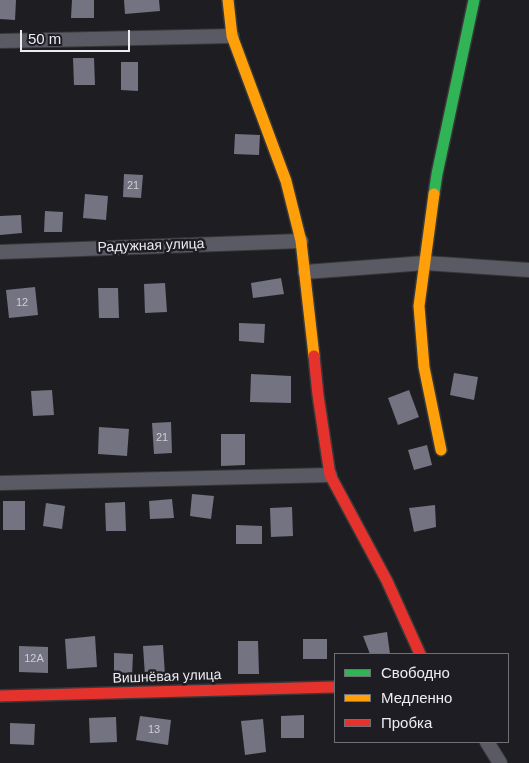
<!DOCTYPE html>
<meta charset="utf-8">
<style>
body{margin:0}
#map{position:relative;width:529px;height:763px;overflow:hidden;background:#1e1e22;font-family:Helvetica,sans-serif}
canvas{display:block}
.legend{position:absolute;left:334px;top:653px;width:175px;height:90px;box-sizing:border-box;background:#1d1d23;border:1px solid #707075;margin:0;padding:6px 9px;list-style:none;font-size:15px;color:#ececf1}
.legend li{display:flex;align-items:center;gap:10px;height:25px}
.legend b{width:25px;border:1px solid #707075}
.scale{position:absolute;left:20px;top:30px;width:110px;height:22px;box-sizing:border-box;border:2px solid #ececf1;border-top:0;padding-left:6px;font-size:15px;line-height:18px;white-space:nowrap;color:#ececf1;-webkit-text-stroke:4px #1d1d23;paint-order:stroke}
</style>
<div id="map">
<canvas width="529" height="763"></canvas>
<ul class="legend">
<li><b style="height:6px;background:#30b455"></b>Свободно</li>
<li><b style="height:6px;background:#ff9f0a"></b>Медленно</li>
<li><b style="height:6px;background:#e5322d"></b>Пробка</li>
</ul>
<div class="scale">50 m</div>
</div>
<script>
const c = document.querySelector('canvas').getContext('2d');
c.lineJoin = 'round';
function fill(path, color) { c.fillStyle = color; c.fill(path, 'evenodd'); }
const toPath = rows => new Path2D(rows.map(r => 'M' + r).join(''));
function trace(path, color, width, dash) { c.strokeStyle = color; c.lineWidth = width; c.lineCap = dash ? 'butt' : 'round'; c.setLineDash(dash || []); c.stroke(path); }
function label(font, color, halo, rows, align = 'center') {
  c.font = font + ' Helvetica,sans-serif'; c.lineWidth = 5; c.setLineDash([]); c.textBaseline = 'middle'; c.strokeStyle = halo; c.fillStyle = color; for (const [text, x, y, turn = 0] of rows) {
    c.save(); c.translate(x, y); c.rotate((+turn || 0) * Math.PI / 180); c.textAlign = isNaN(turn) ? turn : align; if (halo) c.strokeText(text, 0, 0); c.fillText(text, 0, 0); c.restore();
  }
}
fill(toPath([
 [0,0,16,0,15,20,0,19],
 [72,0,94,0,94,18,71,18],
 [124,0,159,0,160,11,125,14],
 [73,58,94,58,95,85,74,85],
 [121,62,138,62,138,91,121,90],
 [235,134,260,135,259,155,234,154],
 [124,174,143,175,141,198,123,197],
 [85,194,108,196,106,220,83,218],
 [45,211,63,212,62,232,44,232],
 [21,215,22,233,0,235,0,216],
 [281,278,284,294,253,298,251,283],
 [165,283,167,312,145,313,144,284],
 [35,287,38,315,9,318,6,290],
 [98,288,118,288,119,318,99,318],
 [239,323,265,324,264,343,239,341],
 [454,373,478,377,474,400,450,395],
 [251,374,291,376,291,403,250,402],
 [52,390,54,415,33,416,31,391],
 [409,390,419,417,398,425,388,398],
 [171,422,172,453,154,454,152,423],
 [99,427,129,429,127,456,98,454],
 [221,434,245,434,245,465,221,466],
 [427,445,432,465,414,470,408,450],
 [192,494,214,496,211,519,190,516],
 [172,499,174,518,150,519,149,501],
 [3,501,25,501,25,530,3,530],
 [125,502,126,531,106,531,105,503],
 [46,503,65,506,62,529,43,526],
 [435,505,436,527,414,532,409,508],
 [292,507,293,536,271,537,270,508],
 [236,525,262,526,262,544,236,544],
 [387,632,390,654,370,654,363,636],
 [95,636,97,667,67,669,65,639],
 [303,639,327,639,327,659,303,659],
 [238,641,258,641,259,674,238,674],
 [163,645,165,675,145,676,143,646],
 [19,646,48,647,48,673,19,672],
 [114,653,133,654,132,676,114,676],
 [304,715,304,738,281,738,281,716],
 [140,716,171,720,168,745,136,740],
 [116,717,117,742,90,743,89,718],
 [263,719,266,752,245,755,241,721],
 [10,723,35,724,34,745,10,744]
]), '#737382');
const street = toPath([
 [0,41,232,36],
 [0,252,301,241],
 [305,272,425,263,529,270],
 [0,483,330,475],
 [487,742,500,763]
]);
const fast = toPath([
 [434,194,437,174,474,0]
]);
const slow = toPath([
 [228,0,232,36,286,181,301,241,314,356],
 [434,194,419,306,424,367,441,450]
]);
const jam = toPath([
 [314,356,318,395,330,475,387,581,420,654],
 [0,696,335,687]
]);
trace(street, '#38383a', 16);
trace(fast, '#38383a', 14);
trace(slow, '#38383a', 14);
trace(jam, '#38383a', 14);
trace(street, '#5a5a65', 14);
trace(fast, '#30b455', 11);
trace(slow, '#ff9f0a', 11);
trace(jam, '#e5322d', 11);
label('11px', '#ceced5', null, [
 ["21",133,186],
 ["12",22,303],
 ["21",162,438],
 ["12А",34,659],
 ["13",154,730]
]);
label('14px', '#ececf1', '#1d1d23', [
 ["Радужная улица",151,246,-2],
 ["Вишнёвая улица",167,677,-2]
]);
</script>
